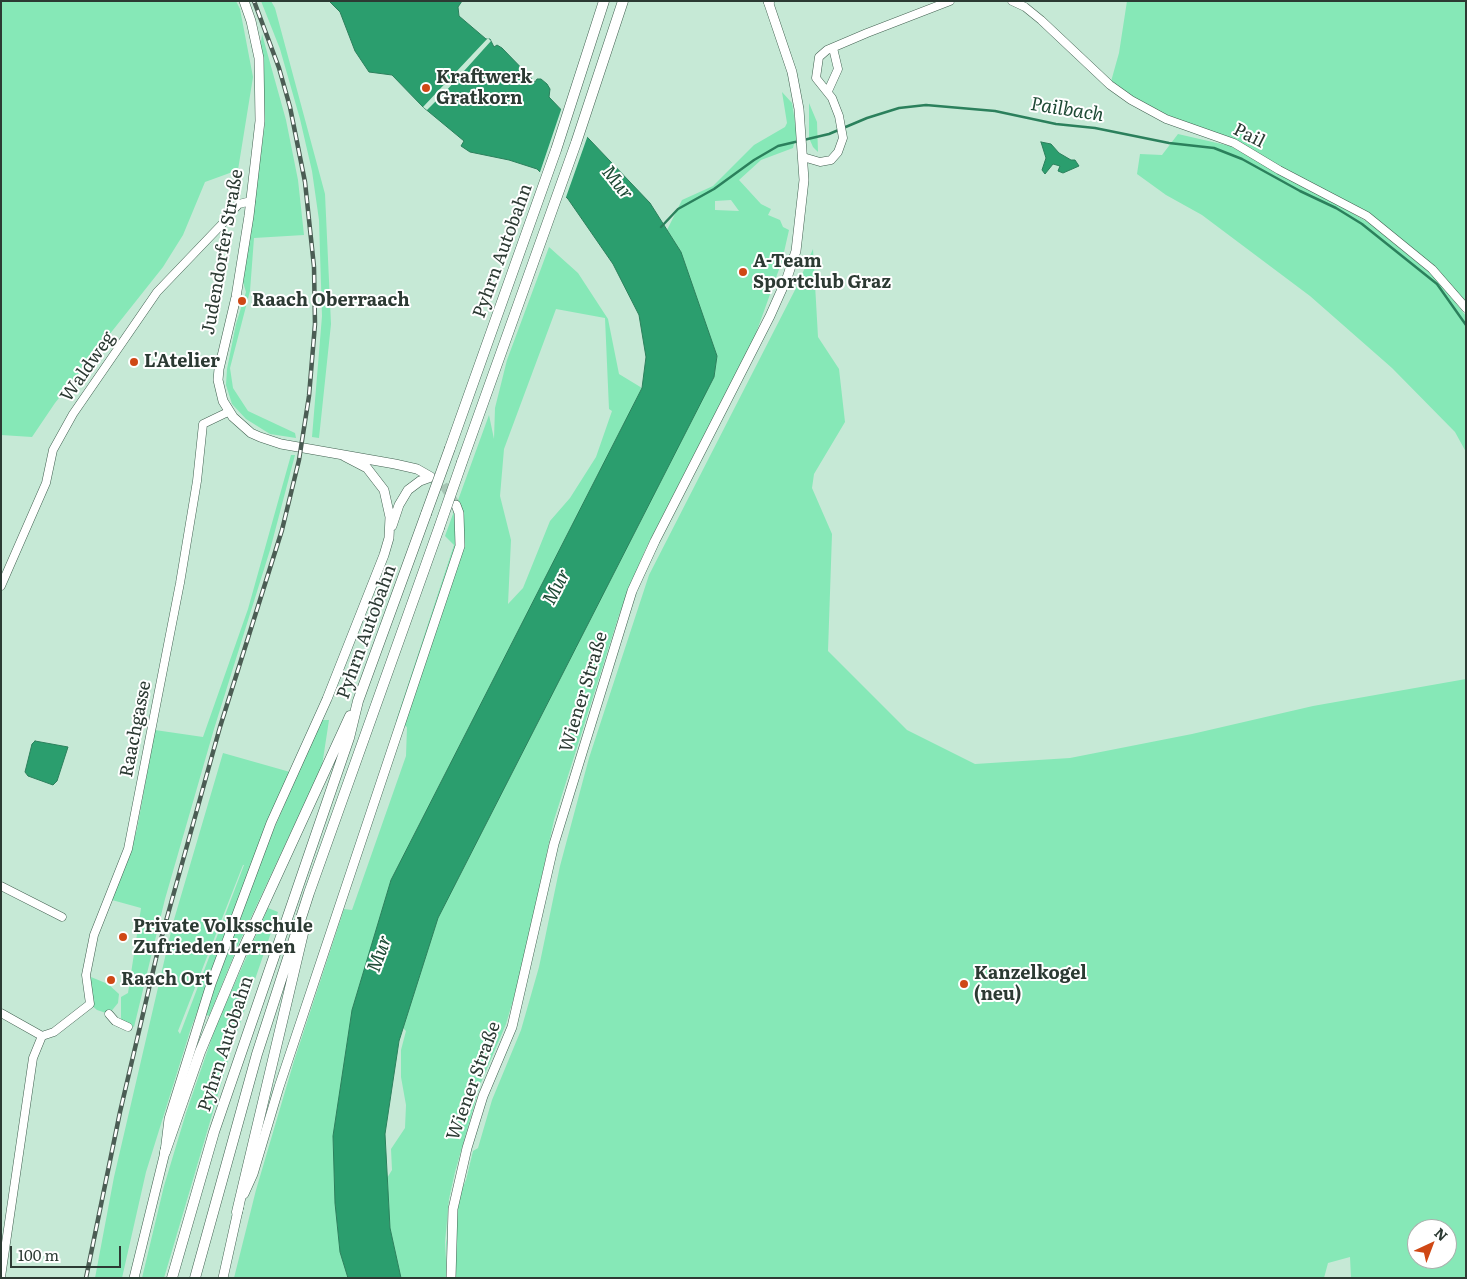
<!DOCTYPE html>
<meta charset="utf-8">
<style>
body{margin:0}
#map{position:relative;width:1467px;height:1279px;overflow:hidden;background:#c6e9d6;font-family:Literata,serif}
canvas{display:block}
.frame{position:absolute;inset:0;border:2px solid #2c3a33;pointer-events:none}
.north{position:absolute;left:1407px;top:1219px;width:50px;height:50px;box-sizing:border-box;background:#fff;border:1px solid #abb0ad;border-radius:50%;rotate:43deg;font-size:14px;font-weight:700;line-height:20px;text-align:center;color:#2c3a33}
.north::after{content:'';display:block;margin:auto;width:18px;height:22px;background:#cf4815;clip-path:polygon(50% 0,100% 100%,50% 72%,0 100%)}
.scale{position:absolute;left:10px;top:1246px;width:111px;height:22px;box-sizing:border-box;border:2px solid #2c3a33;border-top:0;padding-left:6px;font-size:15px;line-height:18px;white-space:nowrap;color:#2c3a33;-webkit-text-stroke:4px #fff;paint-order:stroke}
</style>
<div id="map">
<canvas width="1467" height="1279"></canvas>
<div class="frame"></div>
<div class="north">N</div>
<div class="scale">100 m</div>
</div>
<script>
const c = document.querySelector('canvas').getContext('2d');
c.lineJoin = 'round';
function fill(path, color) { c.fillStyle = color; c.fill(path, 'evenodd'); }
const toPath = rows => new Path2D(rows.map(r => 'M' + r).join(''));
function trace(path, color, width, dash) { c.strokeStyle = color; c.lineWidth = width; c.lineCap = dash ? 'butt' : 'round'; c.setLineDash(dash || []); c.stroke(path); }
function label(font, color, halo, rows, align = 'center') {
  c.font = font + ' Literata,serif'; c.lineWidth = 4; c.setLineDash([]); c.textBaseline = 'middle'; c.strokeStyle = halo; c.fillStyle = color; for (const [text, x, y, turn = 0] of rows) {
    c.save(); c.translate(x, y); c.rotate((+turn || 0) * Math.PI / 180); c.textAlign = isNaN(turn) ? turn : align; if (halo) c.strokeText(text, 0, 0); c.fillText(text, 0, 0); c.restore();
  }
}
fill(toPath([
 [1,1,236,1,240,9,253,77,238,170,205,182,183,235,163,267,55,403,32,437,1,435],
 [261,1,271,1,275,8,325,194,331,324,319,438,312,437,322,316,319,220,312,171,300,119,280,49],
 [1127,1,1466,1,1466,308,1445,283,1387,231,1253,154,1183,126,1110,85,1119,53],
 [262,34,286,120,298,180,304,235,254,238,250,291,230,368,233,388,248,411,295,433,296,438,270,434,246,419,232,404,226,385,227,369,236,324,246,292,243,282,265,124,259,58],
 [782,92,792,103,799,148,795,140,793,148,761,160,739,180,761,204,771,209,768,215,780,220,783,227,789,230,782,261,755,336,645,550,619,615,554,820,519,980,506,1024,480,1085,455,1172,449,1199,445,1242,447,1278,401,1278,390,1228,387,1178,392,1170,391,1149,405,1128,406,1105,401,1077,401,1050,406,1031,403,1028,438,918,714,377,717,356,681,252,667,230,682,200,713,186,754,145,785,127,787,123],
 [731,200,739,211,715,210,715,201],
 [809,103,817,122,818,152,813,147,809,138],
 [1178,134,1230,146,1321,195,1369,223,1435,277,1466,316,1466,452,1455,432,1392,368,1310,296,1202,215,1166,195,1137,174,1140,154,1162,155],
 [549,247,578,273,608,319,619,374,642,388,391,880,352,1010,333,1136,335,1203,340,1252,348,1278,234,1278,256,1190,294,1061,344,909,352,910,406,756,407,727,396,721,454,545,445,536,489,415,494,439,495,408,507,360],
 [556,309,605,318,609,409,612,411,596,457,570,498,550,521,523,588,508,604,511,540,500,496,504,449],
 [813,249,818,337,839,369,845,422,814,474,812,488,832,534,828,651,907,730,975,764,1070,758,1192,734,1313,706,1466,679,1466,1278,1351,1278,1350,1257,1328,1263,1324,1278,449,1278,446,1243,453,1209,466,1180,473,1151,478,1148,492,1100,521,1030,539,967,560,866,589,758,649,575,797,286],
 [1417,1229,1447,1229,1447,1259,1417,1259],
 [291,455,295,455,270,550,214,729,165,899,134,1027,121,1020,121,997,128,993,141,908,112,900,128,860,137,829,155,730,203,737,248,609],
 [321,720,329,720,322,766,239,943,209,1016,205,1014,268,843],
 [223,753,290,772,191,1028,146,1172,122,1278,95,1278,114,1177,173,923],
 [243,865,244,865,180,1034,178,1031],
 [268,908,278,912,232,1047,164,1278,142,1278,164,1186,186,1113,216,1026],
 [86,975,108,984,119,994,118,1003,109,1014,97,1010,90,1004]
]), '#86e8b7');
const water = toPath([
 [329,1,462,1,458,7,459,16,486,39,490,39,494,47,497,45,502,48,535,82,537,79,541,79,547,84,550,89,549,97,650,203,681,252,717,356,714,377,438,918,399,1041,385,1134,390,1228,401,1278,348,1278,340,1252,335,1203,333,1136,352,1010,391,880,642,388,646,357,639,315,613,264,568,199,537,169,509,160,470,152,461,146,464,141,423,107,392,75,369,72,355,51,340,12,329,1],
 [1041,142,1051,144,1059,153,1071,160,1075,160,1079,166,1063,173,1058,171,1060,166,1053,164,1045,174,1042,170,1046,158,1041,142],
 [35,741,68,747,57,781,53,785,28,776,25,772,32,744,35,741]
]);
fill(water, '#2b9e6e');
trace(water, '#2b805c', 1);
fill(toPath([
 [488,38,491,41,446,91,427,110,423,107],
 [562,107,588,135,565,200,539,175]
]), '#c6e9d6');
trace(toPath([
 [661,227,678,209,714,189,754,160,778,146,829,134,867,118,899,108,926,105,995,111,1056,124,1095,128,1169,143,1214,148,1242,159,1300,191,1336,208,1362,224,1437,284,1466,325]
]), '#2b805c', 2.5);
trace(toPath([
 [432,478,442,483,456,505]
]), '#a7c6b5', 9, [9, 4.5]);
const minor = toPath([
 [1012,1,1025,7,1041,20,1110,85,1131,100,1166,119,1234,143,1279,170,1367,216,1432,269,1466,308],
 [828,91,838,69,833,48],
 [803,157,820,162,831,160,838,152,843,138,839,116,832,98,816,78,819,57,827,50,867,33,950,1],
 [1,586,46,483,53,450,73,414,157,292,225,221,232,211,239,204,251,201],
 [1,886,62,917],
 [1,1013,42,1036,54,1032,90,1004,86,975,94,935,128,849,180,583,197,481,203,424,228,412],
 [109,1014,115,1021,128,1027],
 [1,1277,33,1058,42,1036]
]);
const major = toPath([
 [244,1,251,21,259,58,260,121,249,216,236,297,219,369,218,380,223,401,233,417,251,433,260,437,281,444,395,464,417,469,431,477],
 [392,526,399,505,408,490,420,481,431,477],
 [244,1194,253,1174,279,1087,460,546,459,513,456,505],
 [134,1278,165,1152,169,1119,211,984,271,823,327,699,384,555,389,538,390,517,384,490,367,468,344,456],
 [223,1278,239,1206],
 [451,1278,453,1209,467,1148,483,1096,512,1027,554,844,632,591,655,541,770,316,787,278,796,251,804,180,799,109,792,72,768,1]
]);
const highway = toPath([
 [769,2,769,1],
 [450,448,556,150,604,1],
 [462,462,576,143,623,1],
 [165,1152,200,1052,240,956,350,716],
 [237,1212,304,929],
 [172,1278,214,1132,349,738,358,701,426,514],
 [195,1278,257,1054,309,893,439,528]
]);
trace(minor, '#416050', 9);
trace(major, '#416050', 10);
trace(highway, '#416050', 11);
trace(minor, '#fff', 8);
trace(major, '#fff', 9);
trace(highway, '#fff', 10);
const rail = toPath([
 [86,1278,120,1112,158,950,220,727,282,530,299,460,309,396,315,324,314,267,305,182,290,107,279,68,254,1]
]);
trace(rail, '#4b5d54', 4.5);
trace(rail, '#fff', 2.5, [8]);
const highwayBridge = toPath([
 [426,514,450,448],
 [439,528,462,462]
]);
trace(highwayBridge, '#416050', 11, []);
trace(highwayBridge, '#fff', 10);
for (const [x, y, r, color] of [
 [426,88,5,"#cf4815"],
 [743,272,5,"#cf4815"],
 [242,301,5,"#cf4815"],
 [134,362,5,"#cf4815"],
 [123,937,5,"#cf4815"],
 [111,980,5,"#cf4815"],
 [964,984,5,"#cf4815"]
]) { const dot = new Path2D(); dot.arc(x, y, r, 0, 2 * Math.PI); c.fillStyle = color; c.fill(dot); trace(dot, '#fff', 2); }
label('bold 18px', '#2c3a33', '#fff', [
 ["Kraftwerk",436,78],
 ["Gratkorn",436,99],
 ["A-Team",753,262],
 ["Sportclub Graz",753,283],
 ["Raach Oberraach",252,301],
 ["L'Atelier",144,362],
 ["Private Volksschule",133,927],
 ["Zufrieden Lernen",133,948],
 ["Kanzelkogel",974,974],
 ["(neu)",974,995],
 ["Raach Ort",121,980]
], 'left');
label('18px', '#2c3a33', '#fff', [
 ["Pail",1249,136,27],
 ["Pyhrn Autobahn",503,251,-70],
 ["Judendorfer Straße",223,252,-80],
 ["Waldweg",88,367,-55],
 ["Pyhrn Autobahn",367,632,-70],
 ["Wiener Straße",584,692,-73],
 ["Raachgasse",136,729,-79],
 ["Pyhrn Autobahn",226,1044,-72],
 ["Wiener Straße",474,1081,-70]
]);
label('italic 19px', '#1f4b36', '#fff', [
 ["Pailbach",1067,110,9],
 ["Mur",617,183,51],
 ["Mur",557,587,-62],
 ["Mur",380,954,-70]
]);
</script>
